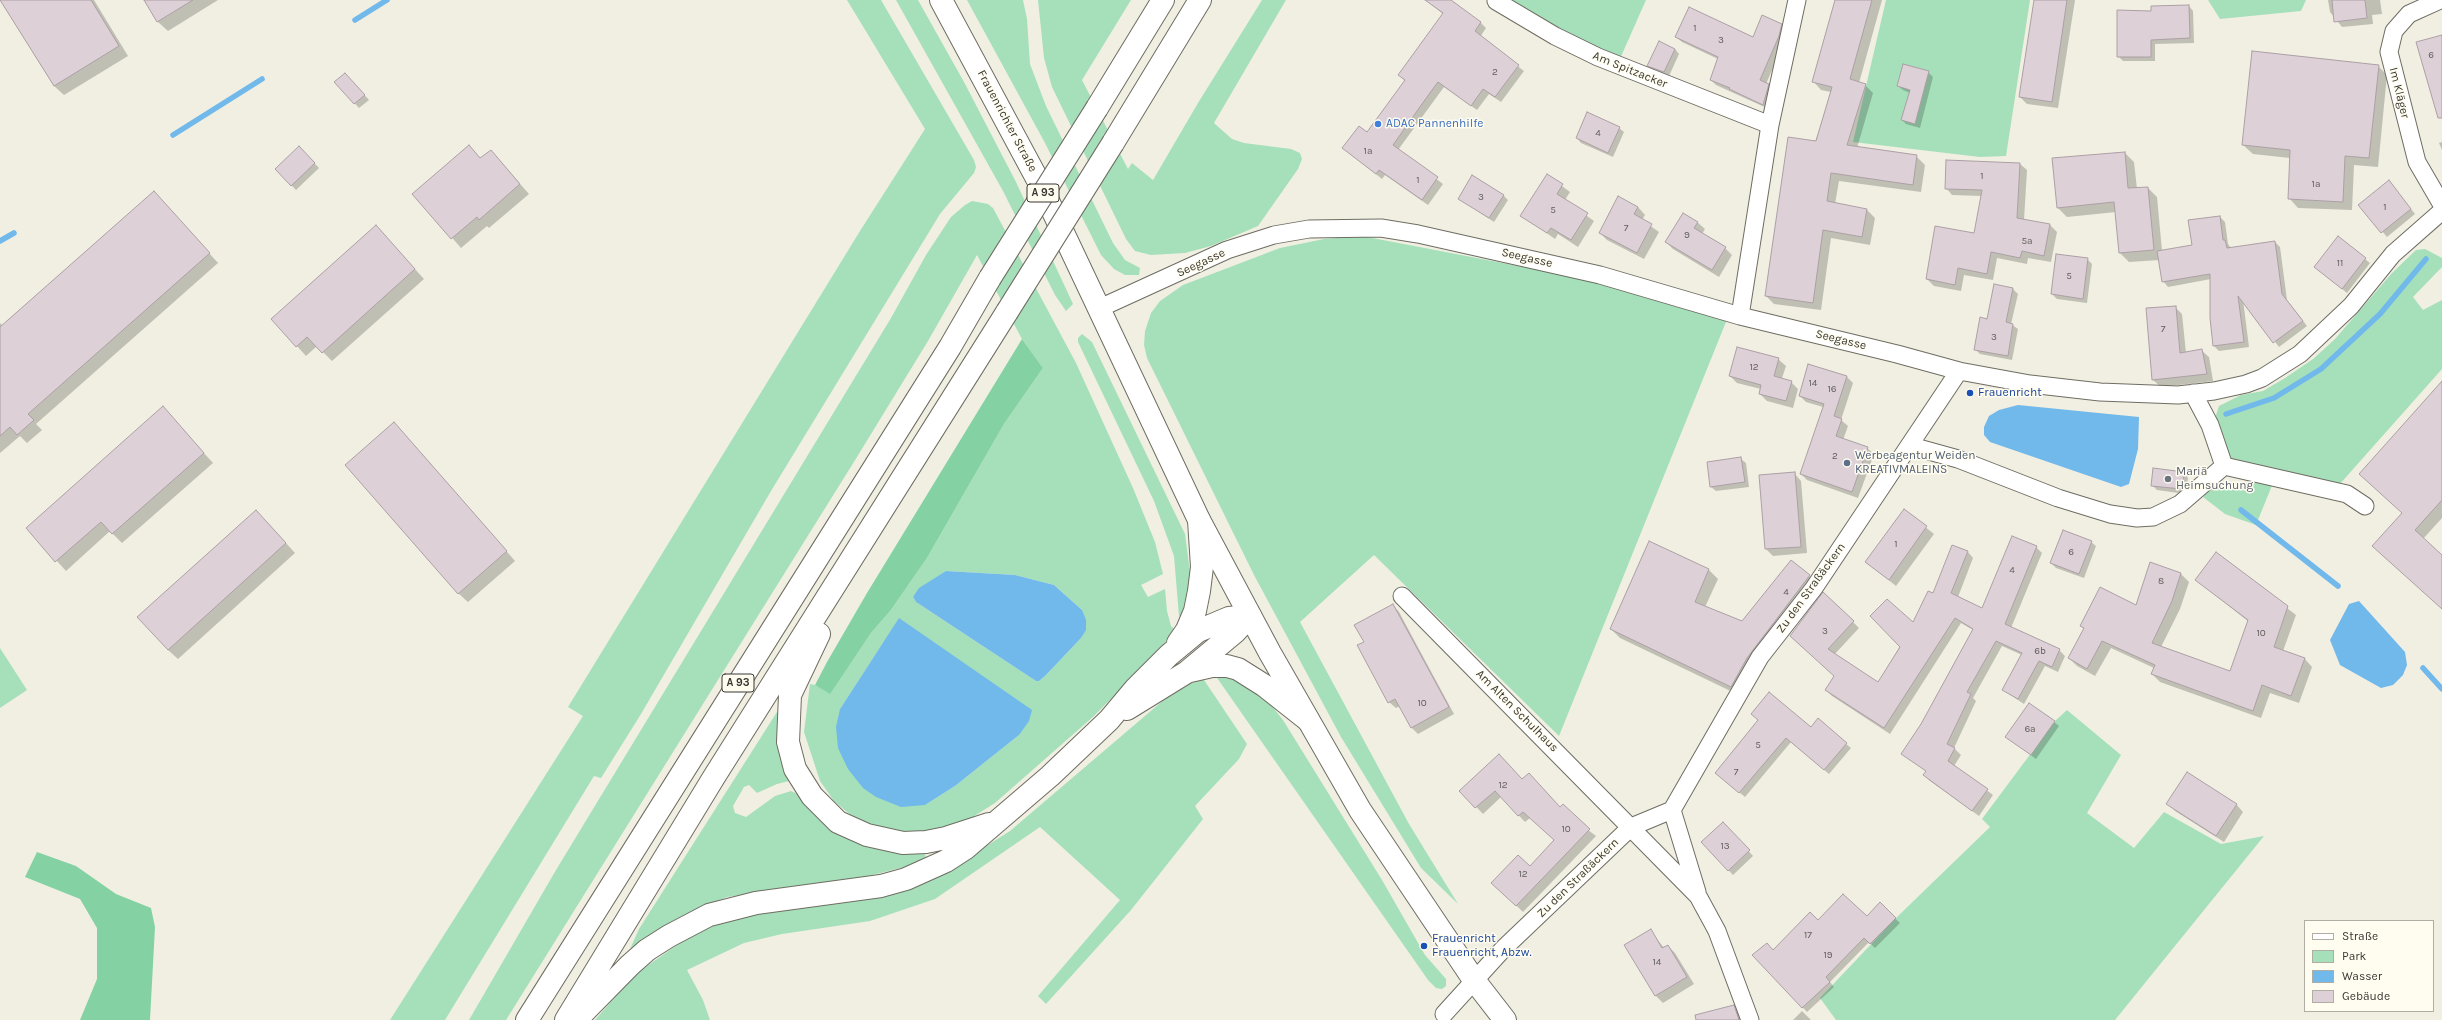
<!DOCTYPE html>
<meta charset="utf-8">
<style>
body{margin:0}
#map{position:relative;width:2442px;height:1020px;overflow:hidden;background:#f1efe2;font-family:Karla,sans-serif}
canvas{display:block}
.legend{position:absolute;left:2304px;top:920px;width:130px;height:92px;box-sizing:border-box;background:#fffcf0;border:1px solid #afada4;margin:0;padding:5px 7px;list-style:none;font-size:12px;color:#383732}
.legend li{display:flex;align-items:center;gap:8px;height:20px}
.legend b{width:20px;border:1px solid #afada4}
</style>
<div id="map">
<canvas width="2442" height="1020"></canvas>
<ul class="legend">
<li><b style="height:5px;background:#fff"></b>Straße</li>
<li><b style="height:11px;background:#a5e0bb"></b>Park</li>
<li><b style="height:11px;background:#71b8eb"></b>Wasser</li>
<li><b style="height:11px;background:#ddd1d7"></b>Gebäude</li>
</ul>
</div>
<script>
const c = document.querySelector('canvas').getContext('2d');
c.lineJoin = 'round';
function fill(path, color) { c.fillStyle = color; c.fill(path, 'evenodd'); }
const toPath = rows => new Path2D(rows.map(r => 'M' + r).join(''));
function trace(path, color, width, dash) { c.strokeStyle = color; c.lineWidth = width; c.lineCap = dash ? 'butt' : 'round'; c.setLineDash(dash || []); c.stroke(path); }
function label(font, color, halo, rows, align = 'center') {
  c.font = font + ' Karla,sans-serif'; c.lineWidth = 3; c.setLineDash([]); c.textBaseline = 'middle'; c.strokeStyle = halo; c.fillStyle = color; for (const [text, x, y, turn = 0] of rows) {
    c.save(); c.translate(x, y); c.rotate((+turn || 0) * Math.PI / 180); c.textAlign = isNaN(turn) ? turn : align; if (halo) c.strokeText(text, 0, 0); c.fillText(text, 0, 0); c.restore();
  }
}
fill(toPath([
 [847,0,881,0,974,160,976,167,974,173,940,214,771,491,641,714,601,778,594,776,445,1020,390,1020,583,716,568,707,860,231,925,129],
 [896,0,918,0,964,82,1016,182,1067,291,1073,304,1066,311,1055,295,1003,191],
 [967,0,1023,0,1027,19,1030,64,1046,106,1113,243,1125,260,1140,268,1139,275,1125,275,1114,269,1101,255,1045,143],
 [1038,0,1131,0,1082,80,1128,169,1132,163,1153,180,1198,103,1262,0,1286,0,1214,123,1232,139,1244,143,1291,149,1300,153,1302,159,1298,169,1258,226,1211,246,1185,253,1151,255,1135,251,1126,239,1052,87,1044,58],
 [1500,0,1646,0,1619,61],
 [1886,0,2030,0,2006,156,1980,157,1853,142],
 [2208,0,2306,0,2301,11,2220,19],
 [972,201,988,204,993,208,1076,363,1133,488,1155,542,1163,574,1141,585,1148,597,1165,589,1167,611,1171,626,1175,630,1160,649,1094,716,995,803,960,825,913,835,870,826,854,818,834,801,820,781,804,732,810,684,815,685,830,693,871,633,891,610,927,558,1004,424,1043,368,1022,339,977,255,928,341,857,457,506,1020,469,1020,556,870,891,318,926,255,951,217,965,205],
 [946,571,1015,575,1054,585,1082,610,1081,638,1046,675,1039,681,1036,681,916,602,913,597],
 [883,643,1019,735,955,786,925,805,840,709],
 [1362,236,1732,307,1559,736,1374,555,1300,622,1409,824,1458,904,1421,868,1341,737,1254,575,1147,358,1144,345,1145,331,1151,313,1160,301,1183,285,1280,248,1324,239],
 [2425,249,2442,258,2442,267,2413,297,2423,310,2442,300,2442,369,2339,485,2238,464,2230,457,2222,445,2217,429,2216,415,2219,406,2241,395,2263,391,2285,378,2313,359,2335,339,2392,273,2416,250],
 [1082,334,1092,342,1185,534,1191,580,1182,619,1179,616,1174,556,1154,501,1078,342,1078,338],
 [2221,483,2273,483,2256,525,2225,514,2203,497,2211,486],
 [0,648,27,690,0,708],
 [1215,675,1229,675,1263,695,1283,720,1382,880,1425,955,1446,979,1446,986,1442,989,1436,988,1428,980],
 [1202,677,1247,744,1239,759,1195,806,1203,819,1131,910,1046,1004,1038,996,1120,900,1040,827,935,899,870,921,782,934,744,943,687,970,703,1000,710,1020,595,1020,634,975,700,929,728,919,964,860,1010,831,1166,698],
 [784,701,793,780,777,784,757,793,749,785,744,787,733,806,735,813,746,817,775,796,791,791,924,852,926,857,912,865,865,877,727,897,684,915,655,932,632,951,630,949,639,929],
 [2067,710,2121,755,2087,813,2134,848,2164,812,2221,844,2264,836,2115,1020,1836,1020,1820,998,1896,918,1990,827,1982,819,2055,721]
]), '#a5e0bb');
fill(toPath([
 [1022,339,1043,368,1004,424,927,558,891,610,871,633,830,694,815,685,827,662,867,593],
 [37,852,76,866,116,894,151,908,155,927,150,1020,80,1020,97,979,97,928,80,899,25,877]
]), '#84d2a3');
fill(toPath([
 [2018,405,2139,417,2138,449,2129,484,2121,487,1990,442,1984,435,1984,427,1989,416,1999,410],
 [946,571,1015,575,1054,585,1082,610,1086,620,1086,630,1081,638,1046,675,1039,681,1036,681,916,602,913,597,919,588],
 [2359,601,2405,652,2407,665,2403,675,2393,685,2381,688,2340,665,2330,640,2349,604],
 [899,618,1032,710,1029,721,1019,735,955,786,925,805,901,807,876,797,863,788,848,769,838,748,836,727,840,709]
]), '#71b8eb');
fill(toPath([
 [1,0,94,0,128,56,64,95,54,86],
 [145,0,218,0,168,31,158,22],
 [1436,0,1449,0,1481,23,1486,28,1480,37,1524,71,1501,102,1489,94,1477,110,1444,87,1398,150,1443,184,1428,205,1385,175,1382,179,1343,148,1367,133,1405,81,1399,75,1443,14,1432,5],
 [1836,0,1882,0,1859,83,1865,85,1873,93,1857,148,1916,156,1925,165,1921,192,1839,181,1835,204,1867,210,1875,218,1870,245,1831,238,1821,310,1774,304,1766,296,1831,92,1821,90,1813,81],
 [2036,0,2075,0,2058,108,2027,104,2020,97],
 [2328,0,2380,0,2382,14,2372,15,2373,24,2342,27,2330,12],
 [2189,6,2193,11,2194,43,2155,44,2155,61,2123,61,2118,56,2152,12],
 [1781,25,1787,31,1784,42,1766,84,1774,91,1769,109,1716,85,1711,80,1718,59,1682,42,1676,37,1753,38],
 [1675,49,1679,54,1669,76,1653,70,1648,65],
 [2378,66,2387,75,2378,167,2354,165,2352,210,2298,208,2289,198,2290,158,2253,154,2243,145],
 [1928,72,1933,77,1920,128,1906,124,1902,120,1910,93,1903,90,1898,86],
 [350,79,369,100,359,108,336,83],
 [1619,128,1624,132,1613,157,1581,143,1577,138],
 [2442,142,2442,150,2439,143],
 [469,146,481,159,491,151,529,194,489,228,487,226,461,248,414,194],
 [299,147,319,168,296,190,276,169],
 [2125,153,2134,162,2137,189,2148,188,2157,197,2162,251,2193,246,2220,217,2225,222,2228,244,2231,248,2275,242,2280,247,2287,300,2307,326,2279,347,2243,300,2249,347,2219,351,2214,346,2211,279,2168,287,2163,281,2160,260,2129,262,2120,253,2116,212,2067,217,2057,207],
 [2020,164,2027,170,2024,220,2050,225,2057,232,2051,262,2028,258,2027,264,1997,258,1993,280,1964,275,1961,291,1934,286,1927,279,1975,235,1982,196,1952,195,1946,188],
 [1547,175,1570,192,1565,200,1594,221,1578,247,1558,234,1555,239,1522,216],
 [2393,186,2415,214,2387,237,2360,205],
 [154,192,218,263,36,424,42,430,27,443,20,436,0,453,0,323,3,326],
 [1503,195,1508,200,1494,222,1459,199],
 [1618,197,1638,207,1645,215,1642,220,1659,232,1644,259,1607,240,1600,233],
 [1697,222,1705,229,1702,234,1725,248,1732,255,1719,277,1673,249,1666,242],
 [385,236,424,279,332,361,317,346,306,356,297,346],
 [2087,259,2092,264,2087,303,2057,299,2052,294],
 [2365,259,2370,263,2347,293,2315,267],
 [1995,285,2013,289,2018,294,2011,324,2018,329,2012,360,1980,354,1975,349,1988,320],
 [2175,307,2182,314,2186,353,2201,350,2209,357,2213,381,2161,387,2153,380],
 [1778,359,1786,366,1782,378,1791,382,1798,389,1793,408,1767,401,1760,394,1761,389,1737,383,1730,376],
 [1846,376,1853,383,1841,420,1848,426,1843,440,1867,448,1874,454,1858,498,1807,480,1801,474,1823,407,1806,402,1800,396],
 [2442,382,2442,518,2423,539,2442,556,2442,608,2403,513,2360,474],
 [163,408,213,463,122,543,110,531,66,571,27,528],
 [403,433,515,561,468,602,458,593],
 [1741,459,1746,463,1749,487,1716,491,1711,487],
 [2154,469,2184,473,2188,478,2186,494,2157,490,2152,485],
 [1794,473,1801,481,1807,553,1773,556,1766,549],
 [1904,510,1934,534,1896,586,1866,562],
 [265,520,295,553,178,659,168,650],
 [2091,542,2096,546,2084,578,2056,568,2051,563],
 [2036,547,2042,553,2011,628,2059,650,2065,656,2058,672,2045,666,2024,704,2003,690,2022,655,2002,646,1973,698,1976,701,1954,748,1961,755,1954,766,1993,795,1979,816,1930,781,1924,775,1927,772,1902,754,1922,725,1973,630,1961,623,1890,734,1832,696,1826,690,1835,676,1797,641,1853,622,1859,628,1834,655,1878,683,1913,624,1968,552,1973,558,1958,597,1983,609],
 [2216,553,2296,615,2283,651,2304,658,2312,667,2299,703,2270,693,2261,718,2160,682,2152,674,2154,668,2111,648,2095,676,2077,666,2069,658,2084,629,2081,626,2136,607,2181,574,2189,582,2180,609,2161,647,2231,672,2249,622,2196,580],
 [1792,561,1819,585,1741,696,1620,638,1611,629,1709,570,1718,579,1705,607,1743,622],
 [1393,605,1399,612,1454,714,1418,734,1411,727,1400,706,1396,708,1389,702,1365,642],
 [1759,720,1811,728,1846,744,1851,748,1829,774,1791,742,1745,797,1721,777],
 [2054,722,2059,726,2036,759,2007,737],
 [1522,780,1596,836,1523,912,1493,883,1530,867,1555,840,1530,818,1525,822,1501,797,1483,814,1461,791],
 [2168,804,2236,804,2243,812,2224,842,2175,811],
 [1728,828,1753,856,1733,875,1702,842],
 [1880,904,1900,923,1875,948,1869,942,1830,982,1834,987,1807,1012,1754,955,1773,951,1818,922,1867,917],
 [1650,930,1664,948,1668,946,1675,953,1694,984,1663,1003,1656,996,1626,945],
 [1733,1006,1745,1020,1706,1020],
 [1802,1011,1811,1020,1793,1020]
]), '#0003');
trace(toPath([
 [355,20,387,0],
 [173,135,262,79],
 [0,241,14,233],
 [2226,414,2274,398,2321,369,2380,314,2426,259],
 [2241,510,2338,586],
 [2423,668,2442,689]
]), '#71b8eb', 5.5);
const building = toPath([
 [0,0,91,0,119,46,54,86,0,0],
 [144,0,193,0,157,22,144,0],
 [1425,0,1451,0,1481,22,1475,31,1519,65,1495,97,1483,89,1471,106,1438,82,1427,97,1393,145,1438,177,1422,200,1379,170,1376,174,1342,148,1359,126,1367,132,1405,80,1398,75,1443,13,1425,0],
 [1835,0,1872,0,1850,79,1866,84,1847,145,1917,155,1913,185,1831,173,1827,201,1867,209,1862,237,1823,230,1813,303,1765,296,1788,137,1816,141,1832,87,1812,82,1835,0],
 [2034,0,2067,0,2052,102,2019,97,2034,0],
 [2332,0,2365,0,2367,18,2334,22,2332,0],
 [2189,5,2190,38,2151,40,2151,57,2117,57,2117,10,2151,11,2151,6,2189,5],
 [1689,7,1753,37,1762,15,1782,24,1779,36,1760,80,1769,84,1763,105,1729,89,1730,88,1710,80,1718,57,1675,37,1689,7],
 [2442,35,2442,118,2438,118,2416,42,2442,35],
 [1659,41,1675,49,1664,72,1647,66,1659,41],
 [2252,51,2379,65,2369,158,2345,156,2343,202,2288,199,2290,150,2242,145,2252,51],
 [1903,64,1929,71,1915,124,1901,120,1910,90,1897,86,1903,64],
 [345,73,365,95,354,104,334,82,345,73],
 [1587,112,1620,127,1608,153,1576,138,1587,112],
 [469,145,480,158,491,150,520,184,479,220,477,217,451,239,412,194,469,145],
 [299,146,315,163,291,186,275,169,299,146],
 [2125,152,2128,188,2148,187,2154,250,2119,253,2114,202,2057,208,2052,158,2125,152],
 [1946,160,2020,163,2017,218,2050,224,2044,256,2022,251,2020,258,1991,252,1987,274,1958,268,1955,285,1926,279,1935,226,1974,233,1982,190,1945,189,1946,160],
 [1547,174,1563,184,1557,194,1588,213,1571,240,1551,228,1547,233,1520,216,1547,174],
 [1472,175,1504,195,1489,218,1458,199,1472,175],
 [2389,180,2411,209,2381,233,2358,205,2389,180],
 [154,191,210,253,28,414,34,420,17,435,10,427,0,436,0,327,154,191],
 [1618,196,1638,207,1634,214,1652,224,1637,253,1599,233,1618,196],
 [1683,213,1698,222,1694,228,1726,247,1712,270,1665,242,1683,213],
 [2220,216,2223,240,2225,240,2227,248,2275,241,2282,294,2303,321,2273,343,2238,296,2244,342,2213,346,2210,318,2210,274,2162,282,2157,251,2192,245,2188,220,2220,216],
 [376,225,415,269,322,353,307,337,296,347,271,319,376,225],
 [2338,236,2366,258,2342,289,2314,267,2338,236],
 [2056,254,2088,258,2083,299,2051,294,2056,254],
 [1994,284,2013,288,2006,322,2013,324,2008,356,1974,350,1980,317,1987,319,1994,284],
 [2176,306,2180,353,2202,349,2207,374,2152,380,2146,308,2176,306],
 [1737,347,1779,358,1774,376,1792,381,1786,401,1759,394,1761,385,1729,376,1737,347],
 [1808,364,1847,376,1834,416,1842,419,1836,436,1868,447,1852,492,1800,474,1824,404,1799,396,1808,364],
 [2442,381,2442,500,2415,530,2442,555,2442,609,2372,546,2402,513,2359,474,2442,381],
 [163,406,204,453,112,534,101,522,55,562,26,528,163,406],
 [394,422,507,551,458,594,345,465,394,422],
 [1741,457,1745,482,1710,487,1707,462,1741,457],
 [2153,468,2184,472,2182,489,2151,486,2153,468],
 [1795,472,1801,547,1765,549,1759,475,1795,472],
 [1904,509,1927,526,1889,580,1865,562,1904,509],
 [256,510,286,543,168,650,137,617,256,510],
 [2063,530,2092,541,2079,574,2050,563,2063,530],
 [2012,536,2037,546,2005,624,2060,649,2052,667,2039,661,2018,699,2002,690,2022,653,1996,641,1967,692,1971,694,1947,744,1955,748,1948,761,1988,789,1972,811,1923,775,1926,771,1901,754,1921,724,1973,629,1955,618,1884,728,1825,690,1834,676,1790,636,1823,592,1854,621,1828,649,1878,682,1900,647,1870,616,1887,599,1913,622,1928,591,1933,593,1952,545,1968,551,1951,593,1982,608,2012,536],
 [1649,541,1709,569,1695,602,1742,621,1791,560,1810,575,1747,658,1731,687,1610,629,1649,541],
 [2216,552,2288,606,2274,647,2305,658,2291,696,2262,685,2253,711,2151,674,2155,665,2102,641,2087,669,2068,658,2084,628,2080,626,2100,587,2136,605,2150,562,2181,573,2172,601,2152,643,2230,671,2248,620,2195,580,2216,552],
 [1393,604,1449,707,1411,728,1395,699,1388,703,1357,645,1364,642,1354,625,1393,604],
 [1769,692,1811,727,1818,718,1847,743,1824,770,1786,738,1739,793,1715,773,1758,720,1751,714,1769,692],
 [2029,703,2055,721,2031,755,2005,737,2029,703],
 [1499,754,1522,779,1529,773,1560,807,1563,804,1590,829,1516,906,1491,883,1518,855,1530,866,1554,840,1523,812,1518,816,1495,791,1475,808,1459,791,1499,754],
 [2187,772,2237,804,2216,836,2166,804,2187,772],
 [1723,822,1750,850,1728,871,1701,842,1723,822],
 [1843,894,1867,916,1880,902,1896,918,1870,944,1864,938,1826,977,1830,982,1802,1008,1752,955,1767,943,1773,950,1810,912,1818,920,1843,894],
 [1651,929,1662,948,1668,945,1687,977,1655,996,1624,945,1651,929],
 [1734,1005,1739,1020,1696,1020,1695,1015,1734,1005]
]);
fill(building, '#ddd1d7');
trace(building, '#ab9fa5', 1);
const street = toPath([
 [2440,0,2409,14,2394,31,2389,52,2417,162,2442,205],
 [1496,1,1555,36,1598,57,1770,125],
 [1100,308,1227,250,1274,235,1309,229,1381,228,1418,234,1600,275,1740,316,1897,354,1959,371,2030,384,2100,392,2178,395,2214,391,2246,384,2262,378,2300,354,2351,306,2393,254,2442,211],
 [1740,316,1770,125,1797,0],
 [1911,446,1958,459,2058,498,2110,514,2137,518,2153,517,2180,504,2224,466,2210,425,2193,393],
 [2224,466,2347,494,2365,506],
 [1402,596,1698,896,1717,931,1750,1020],
 [1672,810,1760,657,1814,588,1959,371],
 [1672,810,1697,892],
 [1444,1014,1504,948,1631,827,1672,810]
]);
const secondary = toPath([
 [941,0,1041,186,1199,520,1270,653,1360,810,1474,980,1505,1020]
]);
const highway = toPath([
 [1097,108,1163,0],
 [1113,143,1200,0],
 [819,634,790,695,788,742,795,769,812,796,838,822,867,835,903,843,926,842,946,838,989,824],
 [1178,643,1187,630,1195,611,1199,591,1202,567,1199,520],
 [1190,671,1212,666,1227,666,1238,669,1265,686,1308,720],
 [1127,709,1187,672,1235,632,1250,616],
 [527,1020,950,347,990,278],
 [566,1020,714,777,1007,312],
 [576,1020,630,965,647,950,669,936,709,915,756,903,881,886,906,879,946,861,966,848,1050,776,1109,720,1135,689,1169,655,1198,631,1229,618,1250,616]
]);
trace(street, '#6f6d62', 19);
trace(secondary, '#6f6d62', 24);
trace(highway, '#6f6d62', 24);
trace(street, '#fff', 17);
trace(secondary, '#fff', 22);
trace(highway, '#fff', 22);
const highwayBridge = toPath([
 [990,278,1097,108],
 [1007,312,1113,143]
]);
trace(highwayBridge, '#6f6d62', 24, []);
trace(highwayBridge, '#fff', 22);
for (const [x, y, r, color] of [
 [1378,124,4,"#3f7fe0"],
 [1970,393,4,"#1a4fb4"],
 [1847,463,4,"#5c6f8a"],
 [2168,479,4,"#6b7280"],
 [1424,946,4,"#1a4fb4"]
]) { const dot = new Path2D(); dot.arc(x, y, r, 0, 2 * Math.PI); c.fillStyle = color; c.fill(dot); trace(dot, '#fffcf0', 1.5); }
label('10px', '#615e5b', null, [
 ["1",1695,28],
 ["3",1721,40],
 ["6",2431,55],
 ["2",1495,72],
 ["4",1598,133],
 ["1a",1368,151],
 ["1",1982,176],
 ["1",1418,180],
 ["1a",2316,184],
 ["3",1481,197],
 ["1",2385,207],
 ["5",1553,210],
 ["7",1626,228],
 ["9",1687,235],
 ["5a",2027,241],
 ["11",2340,263],
 ["5",2069,276],
 ["7",2163,329],
 ["3",1994,337],
 ["12",1754,367],
 ["14",1813,383],
 ["16",1832,389],
 ["2",1835,456],
 ["1",1896,544],
 ["6",2071,552],
 ["4",2012,570],
 ["8",2161,581],
 ["4",1786,592],
 ["3",1825,631],
 ["10",2261,633],
 ["6b",2040,651],
 ["10",1422,703],
 ["6a",2030,729],
 ["5",1758,745],
 ["7",1736,772],
 ["12",1503,785],
 ["10",1566,829],
 ["13",1725,846],
 ["12",1523,874],
 ["17",1808,935],
 ["19",1828,955],
 ["14",1657,962]
]);
for (const [x, y, w] of [
 [1043,193,32],
 [738,683,32]
]) { const box = new Path2D(); box.roundRect(x - w / 2, y - 9, w, 18, 3); c.fillStyle = '#fffcf0'; c.fill(box); trace(box, '#383732', 1); }
label('bold 11px', '#383732', null, [
 ["A 93",1043,193],
 ["A 93",738,683]
]);
label('12px', '#383732', '#fffcf0', [
 ["Am Spitzacker",1630,70,22],
 ["Im Kläger",2399,93,76],
 ["Frauenrichter Straße",1007,121,62],
 ["Seegasse",1527,258,13],
 ["Seegasse",1201,263,-25],
 ["Seegasse",1841,340,14],
 ["Zu den Straßäckern",1811,588,-54],
 ["Am Alten Schulhaus",1517,711,45],
 ["Zu den Straßäckern",1578,878,-44]
]);
label('12px', '#366cbe', '#fffcf0', [
 ["ADAC Pannenhilfe",1386,124]
], 'left');
label('12px', '#164399', '#fffcf0', [
 ["Frauenricht",1978,393],
 ["Frauenricht",1432,939],
 ["Frauenricht, Abzw.",1432,953]
], 'left');
label('12px', '#4e5e75', '#fffcf0', [
 ["Werbeagentur Weiden",1855,456],
 ["KREATIVMALEINS",1855,470]
], 'left');
label('12px', '#5b616d', '#fffcf0', [
 ["Mariä",2176,472],
 ["Heimsuchung",2176,486]
], 'left');
</script>
